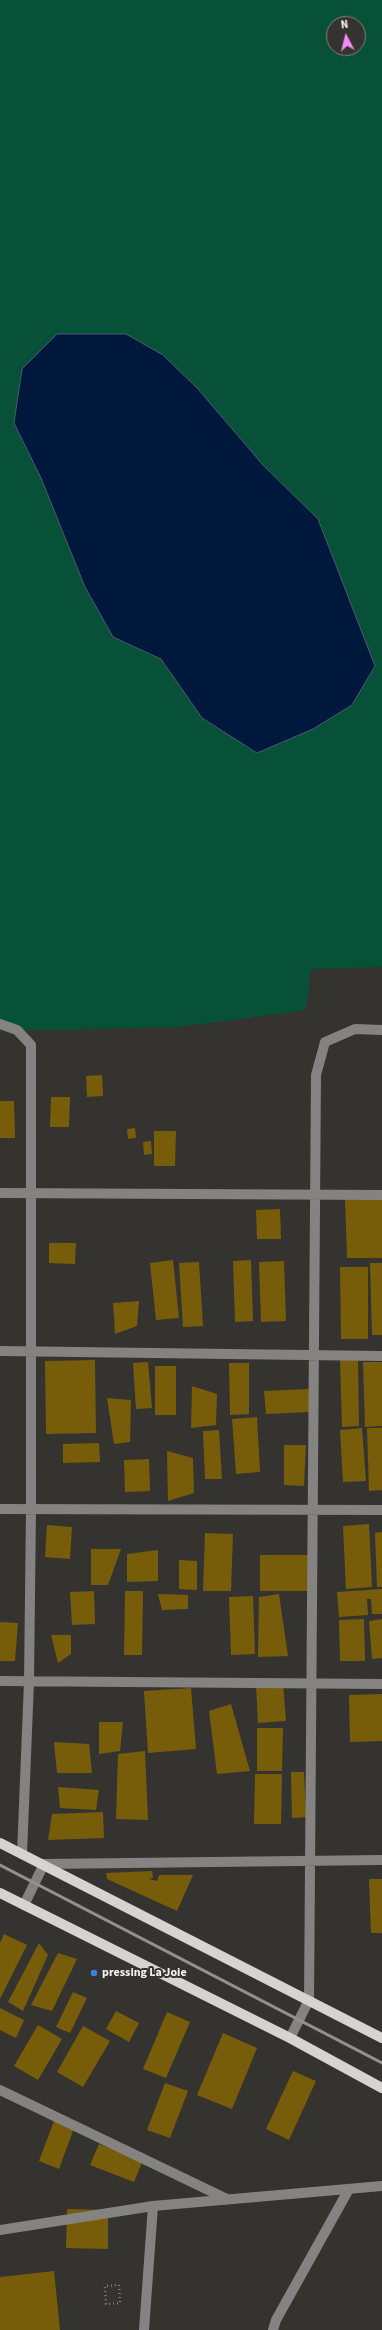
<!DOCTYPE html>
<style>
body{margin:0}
#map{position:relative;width:382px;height:2330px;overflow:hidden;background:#353330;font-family:"Source Sans 3",sans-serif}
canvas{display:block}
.north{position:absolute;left:326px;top:16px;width:40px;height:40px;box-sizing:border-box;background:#353330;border:1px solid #81807d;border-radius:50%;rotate:353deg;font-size:11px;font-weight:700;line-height:16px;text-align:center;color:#f4f3f0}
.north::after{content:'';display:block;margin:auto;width:14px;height:18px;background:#ee8cf8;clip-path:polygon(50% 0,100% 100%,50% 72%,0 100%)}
</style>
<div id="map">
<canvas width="382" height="2330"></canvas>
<div class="north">N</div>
</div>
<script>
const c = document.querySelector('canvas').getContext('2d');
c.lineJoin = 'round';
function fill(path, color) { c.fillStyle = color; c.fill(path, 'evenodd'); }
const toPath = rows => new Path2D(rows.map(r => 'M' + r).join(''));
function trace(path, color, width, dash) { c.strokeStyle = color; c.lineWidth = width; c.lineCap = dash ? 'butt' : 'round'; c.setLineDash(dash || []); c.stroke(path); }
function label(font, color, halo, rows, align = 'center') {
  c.font = font + ' "Source Sans 3",sans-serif'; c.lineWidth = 4; c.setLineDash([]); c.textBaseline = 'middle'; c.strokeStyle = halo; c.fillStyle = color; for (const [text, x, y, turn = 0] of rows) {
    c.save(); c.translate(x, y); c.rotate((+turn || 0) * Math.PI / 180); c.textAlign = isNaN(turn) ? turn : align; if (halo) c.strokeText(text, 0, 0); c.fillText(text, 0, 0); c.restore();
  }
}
fill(toPath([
 [0,0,382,0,382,967,311,969,306,1010,179,1027,0,1031],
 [334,24,358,24,358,48,334,48],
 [14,423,263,465,318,519,375,666,202,718,161,659,113,636,85,587,41,478]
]), '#075138');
const water = toPath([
 [57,334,126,334,163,355,198,389,263,465,318,519,375,666,352,705,313,729,257,753,202,718,161,659,113,637,85,587,41,478,14,423,22,369,57,334]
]);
fill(water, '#01183d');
trace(water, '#4a5a73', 1);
fill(toPath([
 [102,1075,103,1096,87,1097,86,1076],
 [51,1097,70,1097,69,1127,50,1127],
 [0,1101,14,1101,15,1138,0,1138],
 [135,1128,136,1138,128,1139,127,1129],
 [154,1131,176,1131,175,1166,154,1166],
 [151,1141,152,1154,144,1155,143,1142],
 [382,1197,382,1258,347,1258,345,1198],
 [280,1209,281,1239,257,1239,256,1210],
 [49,1243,76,1243,75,1264,49,1263],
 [173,1260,179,1318,156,1320,150,1263],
 [251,1260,253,1321,235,1322,233,1261],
 [284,1261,286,1321,261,1322,259,1262],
 [199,1262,203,1326,183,1327,179,1263],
 [370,1263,382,1263,382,1335,372,1335],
 [340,1267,368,1267,368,1339,341,1339],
 [139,1301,137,1326,115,1334,113,1303],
 [95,1360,96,1433,46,1434,45,1361],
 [340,1360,358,1360,359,1426,342,1427],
 [148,1362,152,1408,136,1409,133,1363],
 [363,1362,382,1362,382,1426,365,1427],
 [229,1363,249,1363,249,1414,230,1415],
 [155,1366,176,1366,176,1415,155,1415],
 [192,1386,217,1394,216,1425,191,1428],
 [309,1389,310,1412,266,1414,264,1391],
 [107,1398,131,1400,130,1442,114,1444],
 [257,1417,260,1472,236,1474,232,1419],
 [362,1428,366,1481,343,1482,340,1430],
 [367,1428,382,1428,382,1490,369,1491],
 [219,1430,222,1479,205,1479,203,1431],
 [99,1443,100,1462,63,1463,63,1444],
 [284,1445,306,1445,304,1486,284,1485],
 [167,1451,193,1458,194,1493,168,1501],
 [149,1459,150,1491,125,1492,124,1460],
 [369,1524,372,1587,346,1589,343,1526],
 [47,1525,72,1527,70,1559,45,1557],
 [382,1532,382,1587,377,1587,375,1533],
 [205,1533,233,1534,231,1591,203,1591],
 [91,1549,121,1549,108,1585,91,1585],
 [158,1550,158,1581,127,1582,127,1554],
 [260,1555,310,1555,310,1591,260,1591],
 [179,1560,197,1561,197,1590,179,1589],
 [382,1589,382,1614,372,1614,371,1599,367,1599,368,1615,339,1617,337,1592],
 [94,1591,95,1624,72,1625,70,1592],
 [125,1591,143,1591,142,1655,124,1655],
 [158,1594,188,1595,188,1609,162,1610],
 [279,1594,288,1656,258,1657,259,1597],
 [253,1596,255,1654,231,1655,229,1597],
 [364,1619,365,1661,340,1661,339,1620],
 [382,1619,382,1658,372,1659,369,1621],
 [0,1622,18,1623,15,1661,0,1661],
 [51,1635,71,1635,71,1654,58,1663],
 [283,1683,286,1721,258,1723,256,1685],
 [191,1688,196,1749,148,1753,144,1691],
 [382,1694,382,1741,350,1742,349,1695],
 [231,1704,250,1771,217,1774,209,1711],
 [99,1722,123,1722,120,1751,99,1754],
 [257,1728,283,1728,282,1771,257,1771],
 [54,1742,89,1744,92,1773,57,1773],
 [145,1751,148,1820,116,1819,118,1754],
 [291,1772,304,1772,306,1817,292,1818],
 [255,1774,282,1774,281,1824,254,1824],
 [58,1787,99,1790,96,1810,60,1808],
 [103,1812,104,1838,48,1840,52,1814],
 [152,1871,153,1878,149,1879,157,1881,159,1875,193,1875,177,1911,107,1879,106,1873],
 [369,1879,382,1879,382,1933,371,1933],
 [4,1934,27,1945,0,1999,0,1943],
 [39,1943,48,1955,23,2011,8,2002],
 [58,1953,77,1959,52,2011,31,2005],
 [73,1992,87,1998,70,2033,56,2027],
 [0,2008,24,2020,16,2038,0,2030],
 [116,2011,139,2023,129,2042,106,2029],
 [167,2012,190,2022,166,2078,143,2069],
 [38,2025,62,2039,38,2080,14,2066],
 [83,2026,110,2041,83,2087,57,2072],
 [223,2033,257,2048,232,2109,197,2095],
 [293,2071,316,2081,289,2140,266,2129],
 [165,2083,188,2091,170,2138,147,2130],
 [54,2121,74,2128,59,2169,39,2161],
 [99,2144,143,2160,134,2182,90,2165],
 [67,2209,108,2210,108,2249,66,2248],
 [54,2271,60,2330,0,2330,0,2277]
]), '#775d09');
trace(toPath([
 [119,2285,120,2303,106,2304,105,2286,119,2285]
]), '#7f7d7a', 2.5, [1, 3]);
trace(toPath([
 [0,1024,17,1030,31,1045,31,1509,29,1682,22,1854],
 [0,1193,382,1195],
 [0,1351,382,1356],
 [0,1509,382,1510],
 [0,1681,382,1684],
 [24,1905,44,1864,382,1860],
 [290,2038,309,2000,316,1075,325,1042,355,1029,382,1030],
 [0,2090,227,2199],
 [0,2230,153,2206,382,2186],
 [144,2330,153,2206],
 [273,2330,276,2320,349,2189]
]), '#858382', 10);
trace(toPath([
 [0,1843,382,2038],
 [0,1893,290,2038,382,2088]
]), '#d8d3d1', 10);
trace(toPath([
 [0,1865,382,2063]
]), '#93918e', 3);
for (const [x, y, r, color] of [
 [94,1973,4,"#3f7fe0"]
]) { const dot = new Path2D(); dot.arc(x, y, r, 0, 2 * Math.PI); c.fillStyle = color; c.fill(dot); trace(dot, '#353330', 1.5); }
label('bold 12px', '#f4f3f0', '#353330', [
 ["pressing La Joie",102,1973]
], 'left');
</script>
